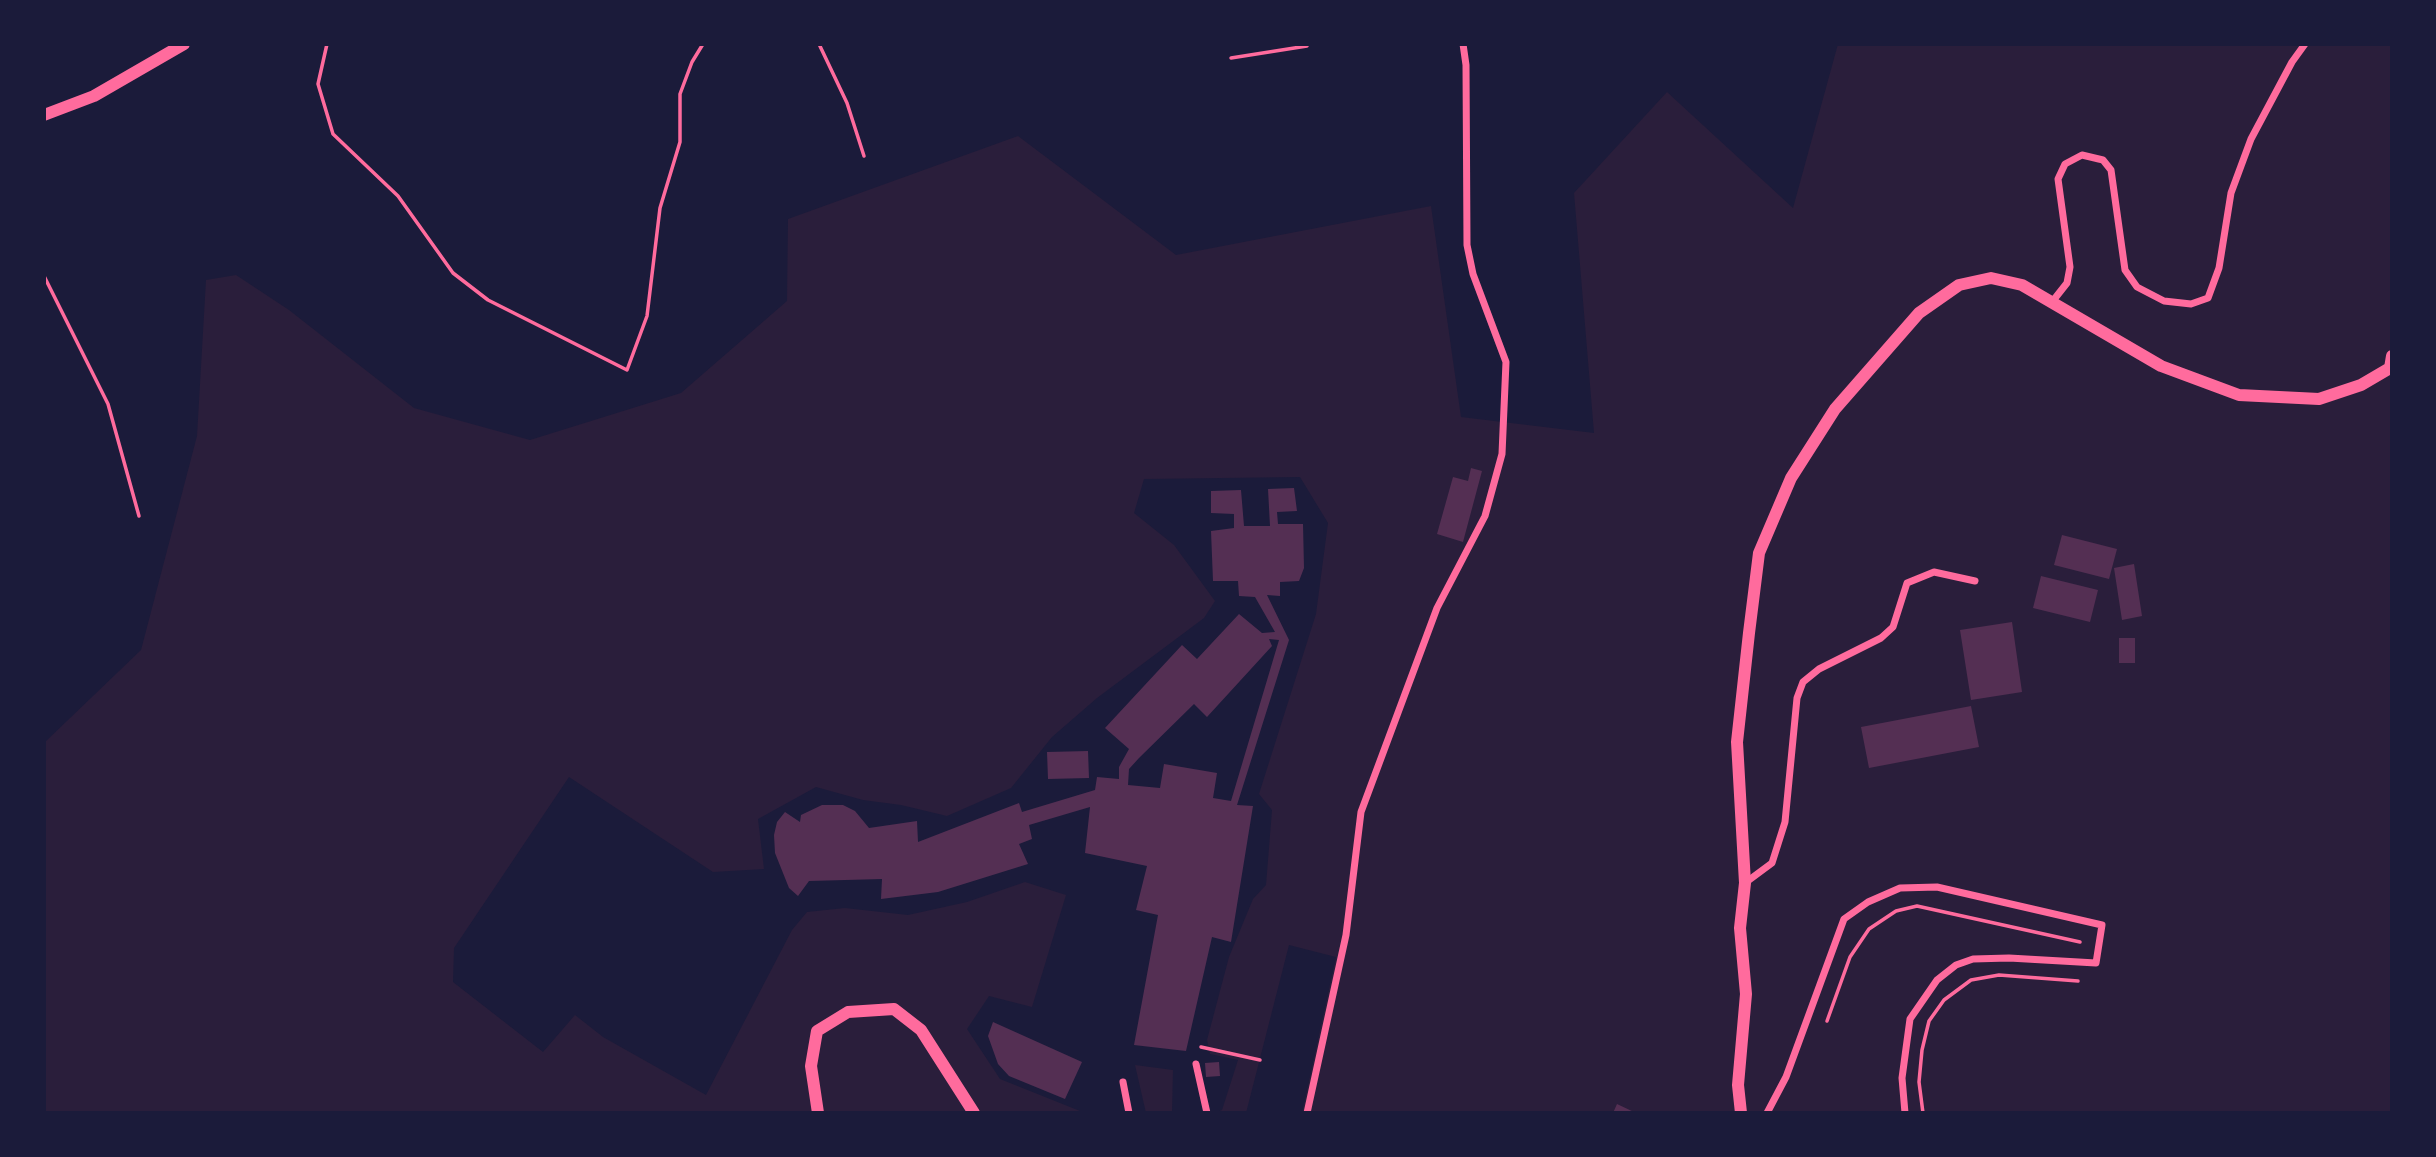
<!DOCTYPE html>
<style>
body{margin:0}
#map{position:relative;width:2436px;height:1157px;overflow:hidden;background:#1b1b3a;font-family:Manrope,sans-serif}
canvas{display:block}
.frame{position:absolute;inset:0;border:46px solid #1b1b3a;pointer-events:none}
</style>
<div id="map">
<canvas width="2436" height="1157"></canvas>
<div class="frame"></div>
</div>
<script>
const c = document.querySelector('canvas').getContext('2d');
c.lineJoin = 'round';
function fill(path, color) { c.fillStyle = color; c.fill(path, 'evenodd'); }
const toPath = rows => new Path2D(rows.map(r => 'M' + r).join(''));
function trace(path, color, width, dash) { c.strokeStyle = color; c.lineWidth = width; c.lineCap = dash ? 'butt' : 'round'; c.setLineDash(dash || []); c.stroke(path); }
fill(toPath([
 [1838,44,2392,44,2392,1113,1302,1113,1336,957,1289,945,1246,1113,1215,1113,1222,1110,1238,1060,1210,1054,1207,1040,1229,957,1253,899,1266,885,1272,810,1259,794,1316,614,1328,523,1300,477,1144,479,1134,513,1174,545,1215,601,1204,618,1097,698,1052,737,1011,788,947,816,901,805,863,800,816,787,758,819,764,869,713,872,569,777,454,948,453,982,543,1052,575,1015,603,1037,706,1095,792,930,807,912,845,908,908,915,967,902,1025,882,1066,895,1032,1007,989,996,967,1029,1000,1079,1085,1113,44,1113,44,743,141,650,197,436,206,280,236,275,289,310,414,408,530,440,681,393,787,301,788,219,1018,136,1176,255,1431,206,1461,417,1594,433,1574,193,1667,92,1793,208],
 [1135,1065,1173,1070,1172,1113,1146,1113]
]), '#2a1e3b');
fill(toPath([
 [1471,468,1482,471,1463,542,1437,534,1453,477,1468,481],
 [1294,488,1297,511,1277,512,1278,524,1303,524,1304,568,1299,581,1280,582,1280,596,1267,595,1289,640,1237,805,1253,806,1231,942,1212,937,1186,1051,1134,1045,1158,915,1136,910,1147,866,1085,853,1090,807,1029,825,1032,839,1019,844,1028,864,938,892,881,899,882,879,809,881,798,896,789,888,775,853,774,835,777,822,785,812,800,822,801,815,822,805,843,805,855,811,869,828,917,821,918,842,1019,803,1022,812,1095,790,1097,777,1119,779,1119,767,1129,749,1105,728,1182,645,1197,659,1239,614,1262,633,1275,632,1255,597,1239,596,1238,581,1213,581,1211,531,1234,528,1234,514,1211,513,1211,491,1241,490,1244,526,1270,526,1268,489],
 [1269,639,1279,640,1231,801,1213,798,1217,773,1164,764,1160,788,1128,785,1129,769,1139,758,1194,704,1207,717,1272,646],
 [2062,535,2117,549,2109,579,2054,565],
 [2134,564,2142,616,2122,620,2114,568],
 [2041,576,2098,590,2090,622,2033,608],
 [2012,622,2022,692,1971,700,1960,630],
 [2119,638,2135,638,2135,663,2119,663],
 [1971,706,1979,747,1869,768,1861,727],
 [1088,751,1089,778,1048,779,1047,752],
 [993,1022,1082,1062,1065,1099,1009,1076,998,1064,988,1036],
 [1219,1062,1220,1076,1206,1077,1205,1063],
 [1617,1104,1636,1113,1613,1113]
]), '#542f53');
trace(toPath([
 [327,44,318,84,333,134,398,196,453,273,488,300,627,370,647,316,660,208,680,142,680,94,692,62,703,44],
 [819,44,847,103,864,156],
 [1231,58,1307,46,1306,44],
 [44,276,108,404,139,516],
 [1827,1021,1850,957,1869,929,1896,911,1917,906,2080,942],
 [1201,1047,1260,1060],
 [1923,1113,1919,1082,1922,1050,1929,1021,1944,1000,1971,980,1999,975,2078,981]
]), '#ff6b9d', 3.5);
trace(toPath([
 [2052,302,2067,283,2070,267,2058,179,2065,164,2082,155,2103,160,2111,170,2125,270,2137,287,2164,301,2191,304,2208,298,2219,268,2231,193,2251,139,2292,62,2305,44],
 [1745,883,1772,863,1785,822,1797,698,1803,682,1819,669,1881,638,1893,627,1907,583,1934,572,1975,581],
 [1196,1064,1207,1113],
 [1123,1082,1129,1113],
 [1307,1113,1346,935,1361,812,1437,608,1485,516,1502,454,1506,362,1473,274,1467,245,1466,65,1463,44],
 [1767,1113,1786,1077,1844,919,1868,902,1900,888,1937,887,2102,925,2096,963,2009,958,1973,959,1956,965,1937,980,1910,1019,1902,1078,1905,1113]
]), '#ff6b9d', 7);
trace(toPath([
 [44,115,94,96,184,44],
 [818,1113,811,1066,817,1031,848,1012,894,1009,921,1030,974,1113],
 [1741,1113,1738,1085,1746,994,1740,928,1745,883,1737,742,1749,633,1759,553,1791,478,1835,409,1919,313,1959,285,1991,278,2022,285,2161,366,2239,395,2319,399,2361,385,2390,368,2392,356]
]), '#ff6b9d', 12);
</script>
